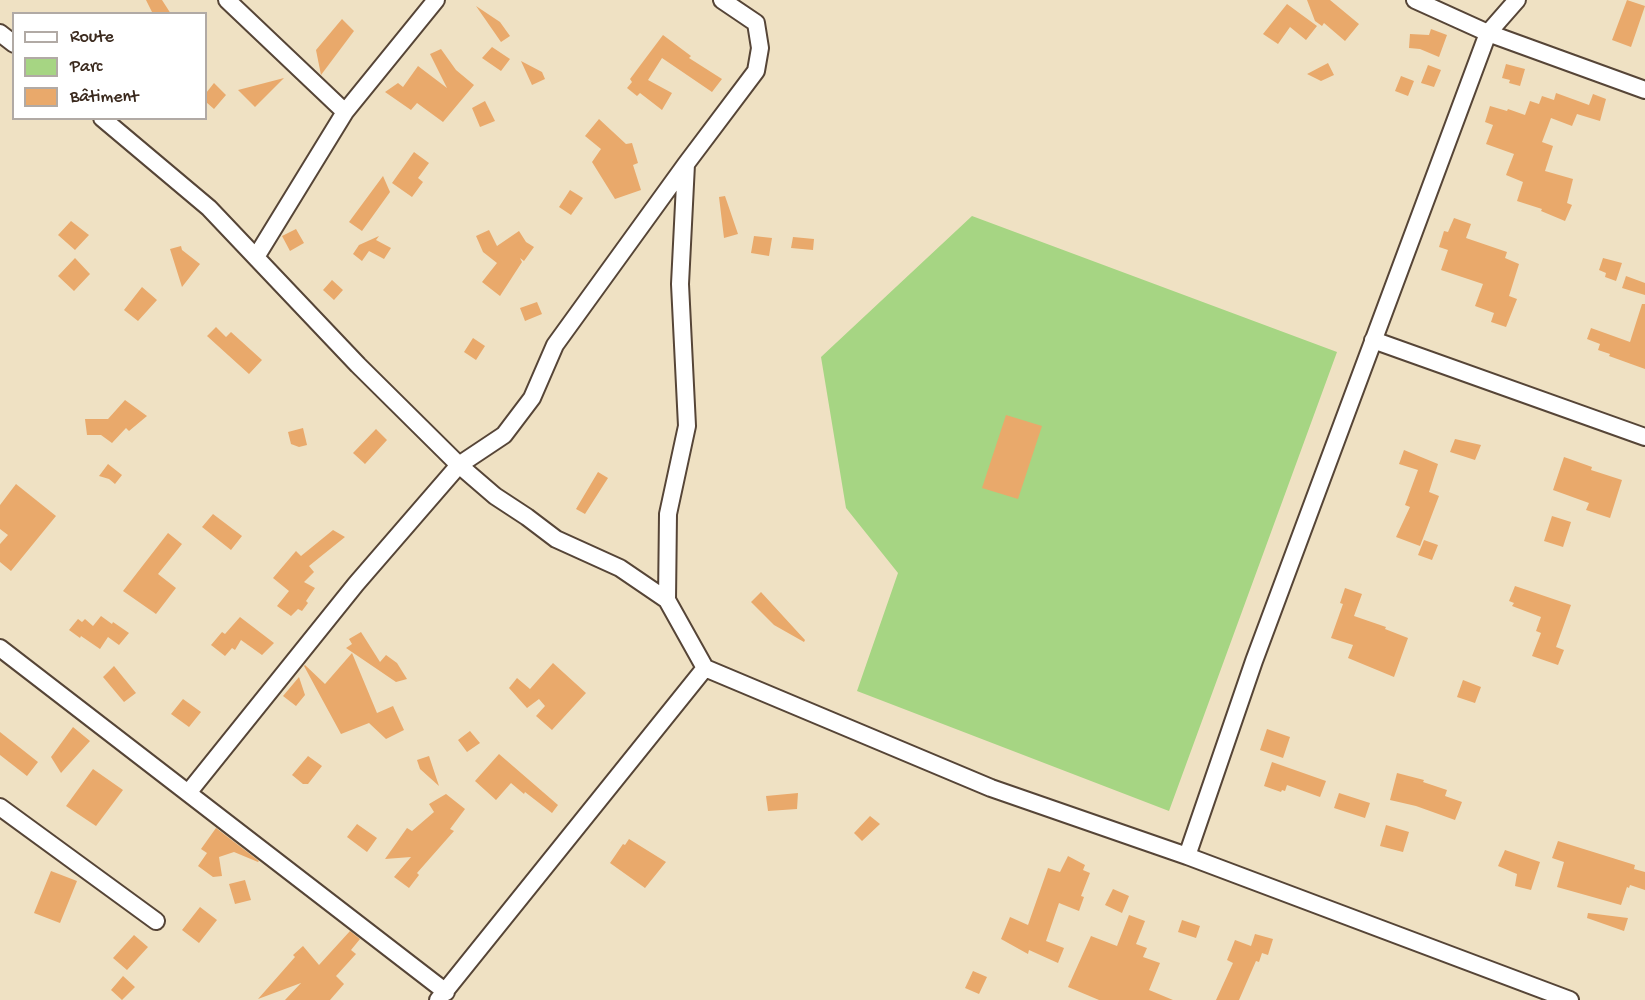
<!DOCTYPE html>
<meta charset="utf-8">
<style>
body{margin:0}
#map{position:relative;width:1645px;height:1000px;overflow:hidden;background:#efe1c3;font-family:"Gochi Hand",sans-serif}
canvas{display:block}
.legend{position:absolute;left:12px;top:12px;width:195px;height:108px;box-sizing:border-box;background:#fff;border:2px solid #b1aaa5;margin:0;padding:8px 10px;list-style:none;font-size:18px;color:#3b2a1e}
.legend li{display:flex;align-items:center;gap:12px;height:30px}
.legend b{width:30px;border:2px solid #b1aaa5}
</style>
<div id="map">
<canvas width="1645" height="1000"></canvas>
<ul class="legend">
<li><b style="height:8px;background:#fff"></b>Route</li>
<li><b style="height:16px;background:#a6d583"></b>Parc</li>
<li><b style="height:16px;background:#e9a96b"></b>Bâtiment</li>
</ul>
</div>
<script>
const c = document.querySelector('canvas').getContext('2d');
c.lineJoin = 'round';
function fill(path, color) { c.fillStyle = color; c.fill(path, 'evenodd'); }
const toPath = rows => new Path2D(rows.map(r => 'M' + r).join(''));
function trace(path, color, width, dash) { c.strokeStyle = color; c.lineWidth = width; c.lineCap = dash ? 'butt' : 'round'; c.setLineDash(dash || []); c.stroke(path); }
fill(toPath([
 [972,216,1337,352,1169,811,857,691,898,573,846,508,821,357]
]), '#a6d583');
fill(toPath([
 [146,0,162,0,171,14,153,14],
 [1307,0,1330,0,1359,24,1345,41,1324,23,1322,26,1315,21],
 [1627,0,1645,6,1631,47,1612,40],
 [1287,4,1317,26,1306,40,1290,27,1278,44,1263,34],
 [476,6,500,22,510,36,501,42],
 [342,19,354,31,321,75,316,50],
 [1431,29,1447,35,1439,57,1420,49,1409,48,1410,34,1429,35],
 [663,35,691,56,689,58,722,79,712,92,662,58,648,80,672,93,662,110,640,93,637,96,627,88,632,82,630,79],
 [492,47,510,59,501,71,482,58],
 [441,49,456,70,474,85,443,122,417,103,411,110,385,92,398,83,403,87,418,66,447,88,430,54],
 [521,61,542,72,545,79,532,85],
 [1328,63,1334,75,1321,81,1307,74],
 [1506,64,1525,69,1520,86,1509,83,1510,80,1502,78],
 [1428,65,1441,70,1434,87,1421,83],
 [1401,76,1414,81,1408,96,1395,91],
 [284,78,255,107,238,90],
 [214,83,226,95,214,109,206,102,206,93],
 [1556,93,1589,105,1593,94,1606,99,1600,121,1577,114,1572,126,1551,118,1542,142,1553,146,1545,171,1573,179,1567,203,1572,205,1565,221,1541,211,1542,209,1517,201,1523,182,1506,175,1514,154,1486,144,1493,125,1485,122,1490,106,1507,111,1508,109,1525,115,1530,101,1539,104,1542,96,1554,100],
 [485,101,495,121,480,127,472,108],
 [599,119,626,144,632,143,638,163,633,165,641,190,615,199,592,162,601,149,585,136],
 [414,152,429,163,418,178,423,182,412,197,392,183],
 [383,176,390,192,362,231,349,222],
 [570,190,583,198,571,215,559,207],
 [725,196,738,234,724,238,719,197],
 [1454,218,1471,224,1466,238,1507,252,1505,258,1519,264,1509,296,1517,299,1506,327,1491,322,1494,313,1475,306,1483,284,1441,270,1448,250,1439,247,1444,231,1448,232],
 [71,221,89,235,75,250,58,235],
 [296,229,304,243,290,251,282,236],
 [489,230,497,246,519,231,526,242,534,247,524,261,520,258,522,262,500,296,482,282,497,263,483,252,476,236],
 [379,236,376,240,391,248,384,259,369,251,362,261,353,254,359,245],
 [754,236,772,238,769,256,751,253],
 [793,237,814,239,813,250,791,248],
 [181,246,182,250,200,264,182,287,170,249],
 [75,258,90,274,74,291,58,276],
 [1603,258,1622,263,1616,281,1605,277,1606,273,1599,270],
 [1626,276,1645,283,1645,295,1622,288],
 [332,280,343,290,334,300,323,290],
 [142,287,157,300,138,321,124,310],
 [537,302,542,314,525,321,520,308],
 [1642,304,1645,304,1645,369,1609,356,1610,354,1598,350,1600,344,1587,339,1591,328,1630,342],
 [216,327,226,337,231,332,262,360,249,374,207,336],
 [473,338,485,346,476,360,464,352],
 [125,400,147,416,129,431,126,428,112,443,101,435,87,435,85,419,108,419],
 [1006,415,1042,426,1018,499,982,488],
 [303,428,307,445,299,447,291,444,288,432],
 [376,429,387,440,365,464,353,453],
 [1455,439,1481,445,1475,460,1450,452],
 [1404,450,1438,464,1429,492,1439,496,1420,546,1396,537,1410,507,1405,505,1418,470,1399,464],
 [1564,457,1592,467,1591,470,1622,480,1610,518,1586,510,1589,503,1553,490],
 [108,464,122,475,115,484,109,479,99,476],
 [598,472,608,478,585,514,576,509],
 [16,484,56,516,11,571,0,562,0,544,8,535,0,529,0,505],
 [213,514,242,536,231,550,202,527],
 [1552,516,1571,522,1563,547,1544,541],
 [333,530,345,537,309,566,314,572,304,582,315,588,306,601,308,603,302,611,298,609,291,616,277,606,289,591,273,578,296,551,301,556],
 [168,533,182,544,158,574,176,588,156,614,123,591],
 [1424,540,1438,545,1432,560,1418,555],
 [1515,586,1571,605,1556,647,1564,650,1558,665,1532,656,1541,633,1536,631,1541,617,1512,606,1514,603,1509,601],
 [1345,588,1362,594,1354,616,1386,627,1385,629,1408,638,1394,677,1348,658,1353,645,1331,638,1343,604,1340,603],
 [761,592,805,640,804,642,774,625,751,602],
 [101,616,112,624,113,622,129,633,119,645,108,637,100,649,81,636,80,638,69,630,78,619,82,622,85,619,93,626],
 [240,617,274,643,262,655,241,640,235,650,232,648,225,656,211,645,222,632,225,634],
 [361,632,380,662,386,655,397,663,407,679,396,682,346,648,352,644,349,639],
 [352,653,377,713,393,706,404,730,386,739,369,723,341,734,304,666,305,665,325,684],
 [553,663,586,693,552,730,536,716,545,706,539,699,527,708,509,688,517,678,530,689],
 [114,666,136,693,124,702,103,677],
 [299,677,305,695,296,706,283,696],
 [1463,680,1481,687,1475,703,1457,697],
 [183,699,201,712,189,727,171,714],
 [73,727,90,741,61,773,51,757],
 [1267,729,1290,737,1283,758,1260,750],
 [470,731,480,743,467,752,458,740],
 [0,732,38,762,27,776,0,755],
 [499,754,558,805,552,813,525,792,524,794,511,783,496,800,475,781],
 [308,756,322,766,308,784,303,784,292,775],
 [429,756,439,786,420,769,417,760],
 [1272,762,1326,781,1320,797,1287,785,1285,791,1282,790,1281,792,1264,786],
 [93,769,123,790,96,826,66,806],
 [1397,773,1424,780,1423,782,1447,790,1445,796,1462,802,1455,820,1416,806,1390,800],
 [798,793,797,809,768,811,766,796],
 [1339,793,1370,803,1365,818,1334,808],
 [446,794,465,809,450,829,454,831,417,873,419,875,409,888,394,877,411,857,385,859,407,828,412,831,434,812,429,804],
 [870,816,880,824,862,841,854,833],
 [357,824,377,838,367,852,347,837],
 [1386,825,1409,832,1403,852,1380,846],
 [216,828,259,861,258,862,234,852,219,857,222,876,213,877,198,866,207,853,201,849],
 [629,839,666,862,645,888,610,863,623,844,625,845],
 [1558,841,1635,865,1634,869,1645,872,1645,890,1630,885,1629,888,1627,887,1621,905,1557,887,1564,862,1552,858],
 [1505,850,1540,862,1531,890,1515,886,1517,874,1498,866],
 [1068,856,1085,865,1083,870,1090,873,1081,896,1084,897,1079,911,1059,903,1046,941,1064,948,1058,963,1029,950,1028,954,1001,939,1010,917,1028,925,1048,868,1060,872],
 [51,871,77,881,60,923,34,913],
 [245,880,251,900,235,904,229,884],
 [1113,889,1129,896,1122,913,1105,905],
 [200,907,217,920,199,943,182,930],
 [1588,913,1628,918,1624,931,1587,918],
 [1129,915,1145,921,1136,944,1147,948,1143,957,1160,963,1149,990,1173,1000,1099,1000,1068,987,1091,936,1117,946],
 [1182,920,1200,926,1196,938,1178,932],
 [350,931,360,939,351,950,356,954,336,976,344,984,330,1000,285,1000,301,983,258,999,295,957,293,955,303,946,319,965],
 [1255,934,1273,939,1268,955,1262,953,1259,962,1256,961,1239,1000,1216,1000,1233,963,1227,960,1235,940,1251,946],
 [134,935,148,947,127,970,113,958],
 [973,971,987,977,979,994,965,988],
 [123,976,135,987,122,1000,111,990]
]), '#e9a96b');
const minor = toPath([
 [227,0,345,112],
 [1415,0,1488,33,1645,90],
 [0,33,14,44],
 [102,118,209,208,358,365,459,465,495,496,527,517,556,539,620,568,667,600],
 [256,257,345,112,436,0],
 [1373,340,1645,437],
 [0,648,446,992],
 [705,668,991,788,1187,856,1570,1000],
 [188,793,356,584,459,465,504,435,532,398,555,345,686,164,756,71,760,48,756,23,722,0],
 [0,807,156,921],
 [1187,856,1254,661,1488,33,1517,0],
 [438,1000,705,668,667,600,668,514,687,426,680,284,686,164]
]);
trace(minor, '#564537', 20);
trace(minor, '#fff', 16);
</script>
